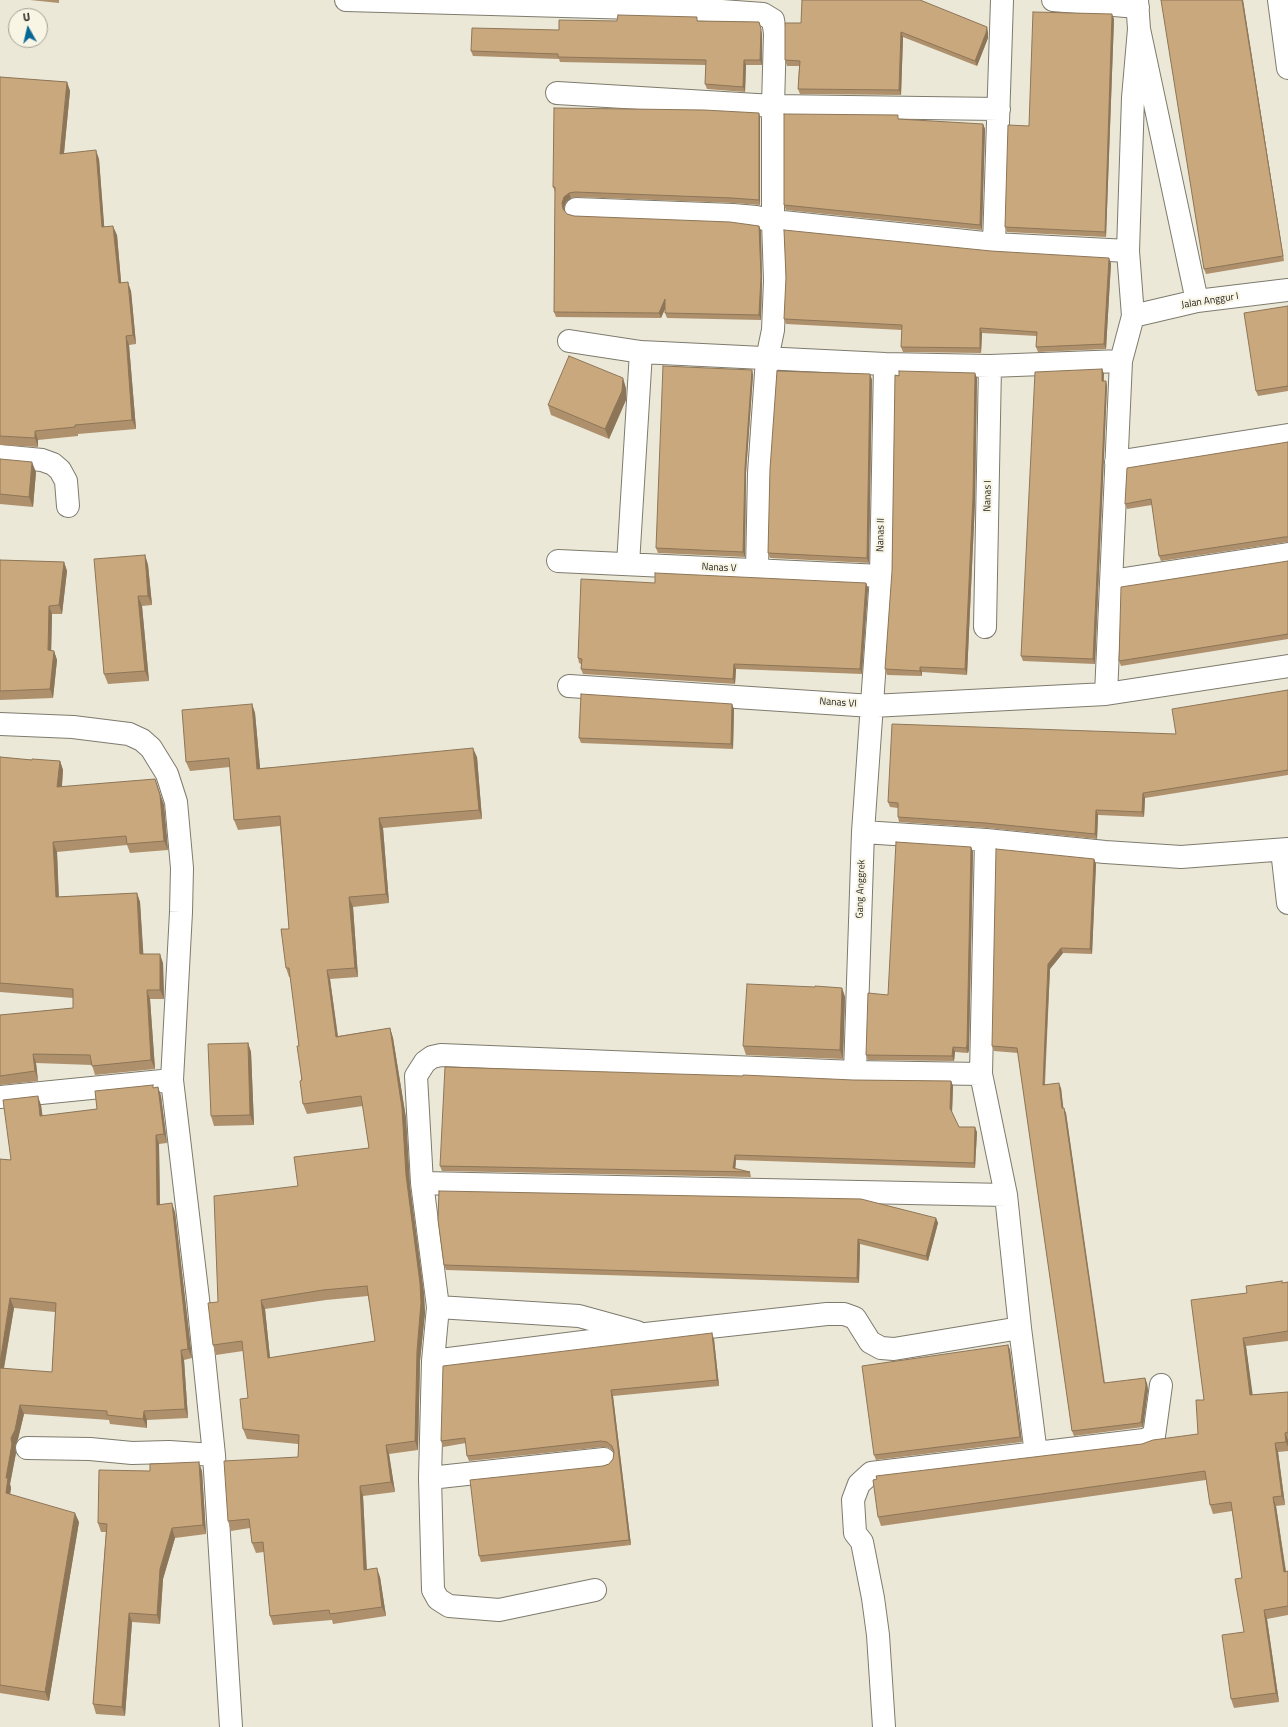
<!DOCTYPE html>
<style>
body{margin:0}
#map{position:relative;width:1288px;height:1727px;overflow:hidden;background:#ebe8d8;font-family:"Titillium Web",sans-serif}
canvas{display:block}
.north{position:absolute;left:8px;top:8px;width:40px;height:40px;box-sizing:border-box;background:#f8f5e5;border:1px solid #a3a195;border-radius:50%;rotate:352deg;font-size:11px;font-weight:700;line-height:16px;text-align:center;color:#24231d}
.north::after{content:'';display:block;margin:auto;width:14px;height:18px;background:#096796;clip-path:polygon(50% 0,100% 100%,50% 72%,0 100%)}
</style>
<div id="map">
<canvas width="1288" height="1727"></canvas>
<div class="north">U</div>
</div>
<script>
const c = document.querySelector('canvas').getContext('2d');
c.lineJoin = 'round';
const toPath = rows => new Path2D(rows.map(r => 'M' + r).join(''));
function trace(path, color, width, dash) { c.strokeStyle = color; c.lineWidth = width; c.lineCap = dash ? 'butt' : 'round'; c.setLineDash(dash || []); c.stroke(path); }
function fill(path, color) { c.fillStyle = color; c.fill(path, 'evenodd'); }
function label(font, color, halo, rows, align = 'center') {
  c.font = font + ' "Titillium Web",sans-serif'; c.lineWidth = 4; c.setLineDash([]); c.textBaseline = 'middle'; c.strokeStyle = halo; c.fillStyle = color; for (const [text, x, y, turn = 0] of rows) {
    c.save(); c.translate(x, y); c.rotate((+turn || 0) * Math.PI / 180); c.textAlign = isNaN(turn) ? turn : align; if (halo) c.strokeText(text, 0, 0); c.fillText(text, 0, 0); c.restore();
  }
}
const minor = toPath([
 [346,0,708,10,763,14,773,20,775,33,773,106,773,221,775,281,773,330,767,359,759,473,757,570],
 [1053,0,1138,7],
 [1137,0,1139,29,1197,301],
 [1279,0,1288,68],
 [557,93,773,106,999,109],
 [576,209,733,215,756,217,773,221,994,244,1128,251],
 [994,244,1002,0],
 [1133,316,1197,301,1288,290],
 [569,341,641,352,885,364,990,366,1121,361],
 [0,456,42,460,53,464,60,470,66,481,68,506],
 [1116,462,1288,435],
 [558,561,881,576],
 [628,564,641,352],
 [1111,581,1288,554],
 [985,627,990,366],
 [569,686,872,706,1106,694,1288,666],
 [1106,694,1121,361,1133,316,1128,251,1133,98,1139,29],
 [0,724,73,727,129,734,142,740,151,748,167,774,176,802,182,868,181,912,172,1080,198,1299,214,1455,231,1727],
 [863,832,986,840,1105,852,1181,857,1288,849],
 [986,840,981,1074,1006,1195,1020,1328,1036,1454],
 [1282,850,1288,903],
 [855,1072,863,832,881,576,885,364],
 [0,1097,172,1080],
 [422,1183,1006,1195],
 [438,1307,579,1316,637,1332],
 [433,1361,646,1334,827,1314,844,1314,855,1318,870,1342,881,1348,894,1349,1020,1328],
 [27,1448,90,1449,132,1453,169,1452,214,1455],
 [430,1478,604,1459],
 [595,1590,499,1610,449,1606,438,1599,433,1590,430,1478,433,1361,438,1307,422,1183,416,1076,425,1062,432,1057,441,1055,855,1072,981,1074],
 [884,1727,878,1635,873,1598,862,1542,855,1533,853,1500,859,1484,871,1473,1144,1440,1154,1436,1161,1385]
]);
trace(minor, '#7e7b6d', 24);
trace(minor, '#fff', 22);
fill(toPath([
 [30,0,59,0,59,3],
 [1243,0,1284,261,1206,274,1204,269],
 [1114,19,1106,237,1007,232,1005,227,1029,126],
 [617,21,699,21,759,22,762,34,762,65,746,65,745,92,707,89,705,84,706,65,560,62,559,59,473,56,471,51,559,30],
 [801,23,988,32,988,38,977,66,903,37,901,95,800,94,798,89,799,66,787,66,785,60],
 [0,77,67,82,70,91,64,153,99,159,104,227,117,235,121,283,131,291,136,344,129,345,136,429,78,434,78,436,38,440,38,447,0,445],
 [759,113,760,118,760,205,734,203,576,197,571,198,566,202,564,208,564,211,567,214,574,216,759,226,761,231,762,281,761,320,667,318,665,313,665,309,661,318,556,317,554,312,555,192,553,187],
 [983,124,985,129,982,230,786,210,784,205],
 [991,251,1111,263,1106,349,1038,352,1036,347,1037,336,982,333,981,353,903,352,901,347,902,330,786,324,784,319],
 [1288,306,1288,391,1258,396,1256,391],
 [1102,369,1104,374,1104,381,1106,381,1107,386,1095,664,1023,661,1021,656],
 [752,370,753,375,746,473,745,557,658,553,656,548],
 [870,374,872,380,869,563,770,558,768,553],
 [977,378,975,502,967,675,922,672,922,676,887,675,885,669],
 [626,388,626,400,609,439,551,415,548,405],
 [1288,442,1288,542,1161,561,1159,556,1152,505,1127,509,1125,504],
 [0,459,36,472,33,507,0,504],
 [145,555,148,565,152,605,142,606,149,681,108,684,104,674],
 [0,560,64,562,67,571,62,614,52,614,51,650,54,651,57,660,53,698,0,700],
 [1288,561,1288,639,1121,666,1119,661],
 [655,583,866,583,868,588,862,674,736,669,735,684,583,674,581,669,581,664,579,663,578,658],
 [1288,690,1288,775,1145,798,1144,817,1098,815,1097,839,987,828,899,822,898,817,898,808,890,807,888,802,1176,734],
 [252,704,255,713,260,768,477,757,482,819,383,828,389,903,353,907,358,977,330,979,338,1036,390,1028,393,1038,406,1118,410,1185,424,1293,425,1313,420,1361,418,1450,389,1454,395,1492,363,1496,367,1569,380,1577,386,1616,333,1624,332,1620,273,1625,270,1616,264,1552,256,1553,252,1543,250,1528,231,1531,228,1521,298,1457,298,1444,247,1439,243,1429,248,1398,243,1351,216,1355,213,1345,218,1302,298,1186,369,1148,363,1106,307,1114,303,1104,299,1046,291,977,289,977,286,968,289,929,280,826,238,830,234,820,230,767,190,771,186,762],
 [368,1296,375,1341,270,1358,265,1309,326,1300],
 [734,709,733,749,581,743,579,738],
 [0,757,32,760,60,761,63,770,62,787,155,779,164,805,168,850,130,853,127,845,57,852,59,897,137,893,140,902,143,954,163,963,164,999,150,999,155,1069,95,1075,92,1065,36,1063,38,1081,0,1085,0,1015,73,1008,73,998,0,992],
 [971,847,973,852,969,1050,968,1053,955,1052,954,1061,868,1060,866,1055,888,995],
 [1094,859,1096,864,1092,954,1063,953,1050,969,1045,1085,1061,1088,1063,1108,1066,1113,1105,1383,1147,1383,1148,1390,1143,1427,1074,1436,1072,1431,1018,1053,994,1051,992,1046],
 [815,987,842,988,845,997,843,1059,746,1055,743,1046],
 [248,1043,251,1052,254,1125,214,1126,211,1116],
 [853,1080,951,1081,953,1086,952,1112,959,1127,977,1132,975,1168,736,1160,735,1169,750,1172,751,1177,442,1171,440,1166],
 [158,1087,161,1096,167,1143,159,1144,160,1204,175,1212,192,1358,184,1360,188,1418,147,1420,147,1428,110,1424,109,1420,24,1414,18,1439,15,1447,16,1453,10,1484,11,1488,10,1494,79,1522,49,1701,0,1693,0,1159,11,1160,41,1105,42,1116,97,1109,154,1088],
 [14,1308,55,1312,52,1372,4,1369],
 [936,1218,938,1223,928,1261,860,1244,859,1283,446,1270,444,1265],
 [1288,1282,1288,1341,1246,1346,1252,1395,1288,1392,1288,1451,1278,1452,1285,1505,1276,1506,1286,1571,1288,1571,1288,1615,1267,1619,1279,1702,1234,1708,1231,1699,1244,1632,1242,1578,1232,1511,1213,1514,1210,1505,1206,1480,881,1526,878,1517,1142,1444,1198,1434,1247,1293,1282,1283],
 [714,1339,719,1386,613,1396,631,1545,481,1562,479,1556,603,1466,609,1464,613,1459,614,1452,609,1448,603,1447,469,1461,467,1456,466,1443,443,1447,441,1441],
 [1008,1345,1010,1350,1022,1442,876,1460,874,1455],
 [202,1471,206,1534,175,1538,163,1579,160,1624,132,1622,125,1716,96,1714,93,1704,106,1532,101,1532,98,1523]
]), '#ae906c');
fill(toPath([
 [1242,0,1243,0,1284,261,1283,256],
 [1112,14,1114,19,1106,237,1105,232],
 [759,22,762,34,762,65,760,60],
 [987,27,988,32,988,38,977,66,975,61],
 [901,32,903,37,901,95,899,90],
 [744,60,746,65,745,92,743,87],
 [67,82,70,91,63,163,60,154],
 [759,113,760,118,760,205,759,200],
 [983,124,985,129,982,230,980,225],
 [96,150,99,159,105,236,102,227],
 [569,193,571,198,566,202,564,208,565,214,562,203,564,197],
 [113,226,117,235,122,292,119,283],
 [759,226,761,231,762,281,761,320,759,315],
 [1109,258,1111,263,1106,349,1104,344],
 [128,282,131,291,136,344,133,335],
 [665,299,667,304,661,318,659,313],
 [980,328,982,333,981,353,980,348],
 [126,336,129,345,136,429,132,420],
 [1102,369,1104,374,1103,386,1102,381],
 [752,370,753,375,746,473,745,557,743,552,745,468],
 [975,373,977,378,975,502,967,675,965,669],
 [870,374,872,380,869,563,867,558],
 [623,378,626,388,626,400,609,439,605,429],
 [1106,381,1107,386,1095,664,1093,659],
 [35,431,38,440,38,447,35,438],
 [32,462,36,472,33,507,29,497],
 [145,555,148,565,152,605,148,596],
 [64,562,67,571,62,614,59,605],
 [866,583,868,588,862,674,860,669],
 [138,596,142,606,149,681,145,671],
 [49,606,52,614,51,659,48,650],
 [54,651,57,660,53,698,50,689],
 [734,664,736,669,735,684,733,679],
 [920,667,922,672,922,676,920,671],
 [252,704,255,713,261,778,257,769],
 [732,704,734,709,733,749,731,744],
 [473,748,477,757,482,819,479,810],
 [60,761,63,770,61,796,57,787],
 [155,779,164,805,168,850,164,841],
 [1143,793,1145,798,1144,817,1142,812],
 [1096,810,1098,815,1097,839,1095,834],
 [379,818,383,828,389,903,386,894],
 [53,842,57,852,59,906,56,897],
 [971,847,973,852,969,1050,968,1053,966,1048],
 [1094,859,1096,864,1092,954,1090,949],
 [137,893,140,902,144,963,140,954],
 [349,897,353,907,358,977,355,968],
 [1061,948,1063,953,1050,969,1044,1090,1043,1085,1048,964],
 [160,954,163,963,164,999,160,990],
 [327,970,330,979,339,1046,336,1037],
 [842,988,845,997,843,1059,840,1050],
 [147,990,150,999,155,1069,151,1060],
 [390,1028,393,1038,406,1118,410,1185,424,1293,425,1313,420,1361,418,1450,415,1441,406,1175],
 [248,1043,251,1052,254,1125,250,1115],
 [953,1047,955,1052,954,1061,952,1056],
 [33,1054,36,1063,38,1081,35,1071],
 [951,1081,953,1086,952,1113,950,1108],
 [1059,1083,1061,1088,1064,1113,1062,1108],
 [158,1087,161,1096,167,1143,164,1134],
 [38,1096,41,1105,44,1125,40,1116],
 [1064,1108,1066,1113,1105,1388,1104,1383],
 [975,1127,977,1132,975,1168,974,1163],
 [156,1135,159,1144,160,1214,157,1205],
 [735,1155,736,1160,735,1172,733,1168],
 [172,1203,175,1212,192,1358,188,1349],
 [936,1218,938,1223,928,1261,926,1256],
 [858,1239,860,1244,859,1283,857,1278],
 [10,1298,14,1308,2,1378,0,1371,0,1363],
 [261,1300,265,1309,271,1367,268,1358],
 [712,1333,714,1339,719,1386,717,1380],
 [1243,1338,1246,1346,1254,1404,1250,1395],
 [1008,1345,1010,1350,1022,1442,1020,1437],
 [181,1350,184,1360,188,1418,185,1409],
 [1145,1378,1147,1383,1148,1390,1143,1427,1141,1422],
 [611,1390,613,1396,631,1545,629,1540],
 [20,1405,24,1414,18,1439,15,1447,16,1453,10,1484,11,1488,9,1502,6,1493,6,1478,11,1438],
 [144,1411,147,1420,147,1428,143,1419],
 [1285,1433,1288,1440,1288,1447,1286,1442],
 [1275,1443,1278,1452,1285,1505,1282,1496],
 [386,1445,389,1454,395,1492,391,1482],
 [199,1462,202,1471,206,1534,203,1525],
 [360,1486,363,1496,367,1579,364,1570],
 [1273,1497,1276,1506,1287,1580,1284,1572],
 [75,1513,79,1522,49,1701,45,1692],
 [172,1528,175,1538,163,1579,160,1624,157,1615,160,1569],
 [377,1568,380,1577,386,1616,382,1607],
 [1264,1610,1267,1619,1279,1702,1276,1693],
 [129,1613,132,1622,125,1716,122,1707]
]), '#8d7658');
const building = toPath([
 [802,0,920,0,987,27,986,33,975,61,901,32,899,90,798,89,800,61,785,60,785,23,801,23,802,0],
 [1161,0,1242,0,1283,256,1204,269,1161,0],
 [1033,12,1112,14,1105,232,1005,227,1008,125,1029,126,1033,12],
 [618,15,697,17,697,21,759,22,761,29,760,60,744,60,743,87,705,84,706,60,558,57,558,54,471,51,472,28,559,30,559,20,617,21,618,15],
 [0,77,67,82,60,154,96,150,102,227,113,226,119,283,128,282,133,335,126,336,132,420,75,425,75,427,35,431,35,438,0,436,0,77],
 [554,108,704,110,759,113,759,200,732,198,575,192,569,193,564,197,562,203,563,209,567,214,574,216,730,222,759,226,761,276,759,315,665,313,665,299,659,313,554,312,555,187,553,187,554,108],
 [784,114,898,115,898,119,983,124,980,225,784,205,784,114],
 [784,230,991,251,1109,258,1104,344,1036,347,1037,332,980,328,980,348,901,347,902,325,784,319,786,277,784,230],
 [1288,306,1288,386,1256,391,1244,313,1288,306],
 [569,356,623,378,622,391,605,429,548,405,569,356],
 [663,366,752,370,745,468,743,552,656,548,663,366],
 [1102,369,1102,381,1106,381,1093,659,1021,656,1035,372,1102,369],
 [777,371,870,374,867,558,768,553,770,469,777,371],
 [899,371,975,373,973,497,965,669,920,667,920,671,885,669,892,571,895,375,899,376,899,371],
 [1288,442,1288,537,1284,537,1159,556,1151,499,1125,504,1127,468,1288,442],
 [0,459,32,462,29,497,0,494,0,459],
 [145,555,148,596,138,596,145,671,104,674,94,559,145,555],
 [0,560,64,562,59,605,49,606,48,650,54,651,50,689,0,691,0,560],
 [1288,561,1288,634,1119,661,1121,587,1288,561],
 [655,573,866,583,860,669,734,664,733,679,581,669,582,659,578,658,581,579,655,583,655,573],
 [1288,690,1288,770,1143,793,1142,812,1096,810,1095,834,985,823,898,817,898,803,888,802,892,724,1176,734,1172,709,1288,690],
 [581,694,732,704,731,744,579,738,581,694],
 [252,704,257,769,473,748,479,810,379,818,386,894,349,897,355,968,327,970,336,1037,390,1028,402,1108,406,1175,420,1283,421,1303,417,1351,415,1441,386,1445,391,1482,360,1486,364,1570,377,1568,382,1607,330,1614,329,1610,270,1616,263,1542,252,1543,249,1519,228,1521,224,1461,298,1457,299,1435,243,1429,240,1399,248,1398,242,1341,213,1345,208,1303,218,1302,214,1196,298,1186,294,1157,369,1148,361,1096,303,1104,300,1081,302,1080,297,1046,299,1046,289,968,286,968,281,929,289,929,280,816,234,820,229,758,186,762,182,710,252,704],
 [367,1286,375,1341,268,1358,261,1300,323,1290,367,1286],
 [0,757,32,760,32,759,60,761,57,787,155,779,160,795,164,841,127,844,126,836,53,842,56,897,137,893,140,954,160,954,160,990,147,990,151,1060,92,1066,90,1055,33,1054,35,1071,0,1076,0,1015,73,1008,73,989,0,983,0,757],
 [896,842,971,847,967,1045,966,1048,953,1047,952,1056,866,1055,868,993,888,995,896,842],
 [996,849,1094,859,1090,949,1061,948,1048,964,1043,1085,1059,1083,1062,1108,1064,1108,1104,1383,1145,1378,1146,1385,1141,1422,1139,1423,1072,1431,1017,1048,992,1046,996,849],
 [747,984,815,987,815,986,842,988,840,1050,743,1046,747,984],
 [248,1043,250,1115,211,1116,208,1044,248,1043],
 [445,1067,743,1076,743,1075,853,1080,951,1081,950,1108,959,1127,975,1127,974,1163,735,1155,733,1168,750,1172,440,1166,445,1067],
 [153,1085,153,1088,158,1087,164,1134,156,1135,157,1205,172,1203,188,1349,181,1350,185,1409,144,1411,143,1419,107,1415,107,1411,20,1405,15,1430,11,1438,12,1444,6,1478,8,1478,6,1493,75,1513,45,1692,0,1685,0,1368,52,1372,56,1303,10,1298,0,1363,0,1159,11,1160,3,1100,38,1096,40,1116,97,1109,95,1091,153,1085],
 [439,1191,861,1199,936,1218,926,1256,858,1239,857,1278,444,1265,438,1220,439,1191],
 [1282,1281,1282,1283,1288,1282,1288,1331,1243,1338,1250,1395,1288,1392,1288,1432,1285,1433,1286,1442,1275,1443,1282,1496,1273,1497,1284,1572,1288,1571,1288,1606,1264,1610,1276,1693,1231,1699,1222,1635,1244,1632,1235,1579,1242,1578,1231,1502,1210,1505,1205,1471,878,1517,873,1480,877,1479,876,1476,1142,1444,1153,1440,1198,1434,1196,1400,1204,1400,1191,1300,1247,1293,1246,1286,1282,1281],
 [712,1333,717,1380,611,1390,629,1540,479,1556,470,1480,603,1466,609,1464,613,1459,614,1452,612,1446,607,1442,601,1441,467,1456,465,1438,441,1441,443,1366,712,1333],
 [1008,1345,1020,1437,874,1455,862,1366,1008,1345],
 [199,1462,203,1525,172,1528,160,1569,157,1615,129,1613,122,1707,93,1704,107,1524,98,1523,99,1470,150,1471,150,1464,199,1462]
]);
fill(building, '#caa87d');
trace(building, '#8d7658', 1);
label('10px', '#24231d', '#f8f5e5', [
 ["Jalan Anggur I",1210,301,-9],
 ["Nanas I",988,496,-89],
 ["Nanas II",881,535,-89],
 ["Nanas V",719,568,3],
 ["Nanas VI",838,703,4],
 ["Gang Anggrek",861,889,-88]
]);
</script>
